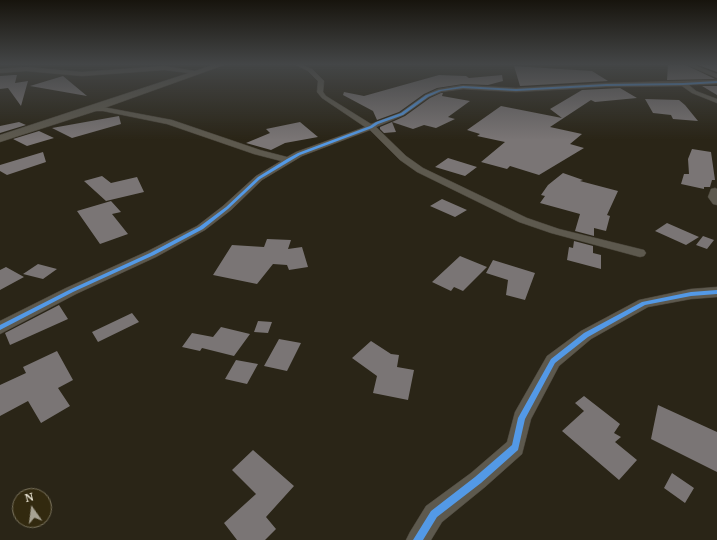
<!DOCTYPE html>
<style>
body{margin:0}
#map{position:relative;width:717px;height:540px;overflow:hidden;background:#2a2517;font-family:"PT Serif",serif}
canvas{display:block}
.north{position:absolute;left:12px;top:488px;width:40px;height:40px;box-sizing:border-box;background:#32290f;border:1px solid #7c755f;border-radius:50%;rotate:346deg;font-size:11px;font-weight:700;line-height:16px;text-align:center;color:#ebe6d6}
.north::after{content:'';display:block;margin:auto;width:14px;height:18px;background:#a7a293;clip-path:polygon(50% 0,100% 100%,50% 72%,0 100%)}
</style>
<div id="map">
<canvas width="717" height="540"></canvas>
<div class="north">N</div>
</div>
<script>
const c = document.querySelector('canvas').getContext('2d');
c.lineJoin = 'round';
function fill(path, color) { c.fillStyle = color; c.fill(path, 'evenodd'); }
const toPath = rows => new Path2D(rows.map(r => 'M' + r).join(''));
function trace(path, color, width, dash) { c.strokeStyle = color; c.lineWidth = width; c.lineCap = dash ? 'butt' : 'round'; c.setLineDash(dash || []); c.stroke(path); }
fill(toPath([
 [668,65,686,65,715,79,667,80],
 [698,65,717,65,717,72],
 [514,66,592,71,608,81,520,86],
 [13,75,17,75,15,83,28,81,21,106,8,88,0,89,0,76],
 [439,75,466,76,469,78,502,75,503,81,488,85,463,84,437,88,424,94,399,112,377,120,373,111,343,95,344,92,364,96],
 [63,76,87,96,30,86],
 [702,86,717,86,717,95],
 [620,88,637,98,595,102,591,100,550,127,582,134,570,144,584,148,539,175,510,166,507,169,481,162,505,142,477,136,480,134,467,130,501,106,562,118,550,109,582,90],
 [441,93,443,93,442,96,470,101,448,117,455,119,436,128,424,125,413,129,392,122,405,116,430,98],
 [645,99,679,100,685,105,698,121,673,119,671,115,653,113],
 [119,116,121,124,72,138,52,128],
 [19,122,26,125,0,133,0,126],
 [300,122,318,137,285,143,271,150,246,143,270,133,266,129],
 [392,122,396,132,384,133,380,129,380,127],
 [39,131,54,138,27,146,13,139],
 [692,149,711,152,715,180,712,180,710,187,704,187,704,189,681,184,684,174,689,174,688,159],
 [43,152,46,162,7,175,0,171,0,165],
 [448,158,477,167,465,176,435,167],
 [563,173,583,180,580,181,618,191,607,215,610,216,606,231,594,228,594,236,575,231,580,214,540,203,545,196,541,195,548,185],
 [102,176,111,183,137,177,144,192,106,201,84,181],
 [442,199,467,210,455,217,430,206],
 [111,201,121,212,112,214,128,234,100,244,77,211],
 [667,223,699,237,686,245,655,231],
 [703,236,714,240,707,249,696,245],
 [267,239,291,240,288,249,302,247,308,267,289,270,287,265,273,264,257,284,213,275,232,245,264,247],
 [574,241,593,246,593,253,601,255,601,269,567,260,569,247,573,248],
 [460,256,487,267,463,291,454,287,451,291,432,282],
 [493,260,535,273,525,300,506,295,508,280,486,273],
 [38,264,57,269,43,279,23,274],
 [6,267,24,277,0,290,0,270],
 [59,305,68,319,10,345,5,333],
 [132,313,139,322,98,342,92,332],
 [258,321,272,322,268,333,254,332],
 [221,327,250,334,234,356,202,348,200,351,182,347,192,333,213,337],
 [279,339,301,343,287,371,264,366],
 [371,341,391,354,399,355,397,367,414,370,408,400,373,393,377,376,352,358],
 [57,351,73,380,58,388,70,406,41,423,28,401,0,416,0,385,26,373,23,367],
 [236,360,258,364,247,384,225,379],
 [584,396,620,424,614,433,621,437,615,442,637,460,619,480,562,431,584,411,575,403],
 [658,405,717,432,717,472,651,439],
 [253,450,294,486,266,517,276,529,265,540,237,540,224,523,256,494,232,470],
 [672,473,694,488,685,503,664,488]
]), '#7a7575');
const street = toPath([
 [296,65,302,65,312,69,324,81,323,92,326,96,371,124,400,113,425,95,438,89,463,85,516,88,606,83,717,80,717,84,689,85,696,91,717,99,717,103,692,93,682,86,606,87,516,92,463,89,441,92,429,97,404,115,376,127,406,156,423,168,527,218,559,229,644,250,646,253,644,256,640,257,551,233,519,222,417,172,400,160,370,130,302,156,262,180,231,210,205,230,156,257,76,294,0,334,0,321,66,288,148,251,197,226,223,206,256,176,281,161,254,154,167,124,103,111,92,111,90,110,90,108,103,107,172,120,260,150,287,157,296,152,365,127,322,98,317,92,318,81,308,71,296,65],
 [687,65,694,65,717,74,717,78,687,65],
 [164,66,201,72,198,74,164,70,82,76,26,71,0,73,0,69,26,67,82,72,164,66],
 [715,188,717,189,717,205,713,204,708,197,711,189,715,188],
 [717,287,717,297,691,299,648,307,591,339,559,366,531,419,522,454,485,487,442,522,431,540,406,540,410,532,426,506,471,473,507,442,515,412,547,356,581,331,639,300,691,289,717,287]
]);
const secondary = toPath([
 [213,65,224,65,96,111,0,142,0,135,213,65]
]);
trace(street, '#464137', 1);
trace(secondary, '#464137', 1);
fill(street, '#5d594e');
fill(secondary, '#5d594e');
fill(toPath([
 [717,81,717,83,683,85,606,86,516,91,463,88,441,91,428,97,403,115,378,124,372,128,300,155,260,179,228,209,203,229,154,255,73,292,0,330,0,325,69,290,150,253,199,227,226,207,258,177,287,159,298,153,370,126,376,122,401,113,426,95,439,90,463,86,516,89,606,84,683,83,717,81],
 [717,290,717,294,691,296,645,305,588,337,555,363,525,419,518,450,481,483,437,517,423,540,413,540,431,511,475,477,512,445,518,418,551,359,584,333,642,302,691,292,717,290]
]), '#5399e6');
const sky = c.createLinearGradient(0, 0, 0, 140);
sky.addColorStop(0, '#17140d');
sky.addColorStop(0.46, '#444647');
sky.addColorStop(1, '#44464700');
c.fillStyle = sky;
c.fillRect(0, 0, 717, 140);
</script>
